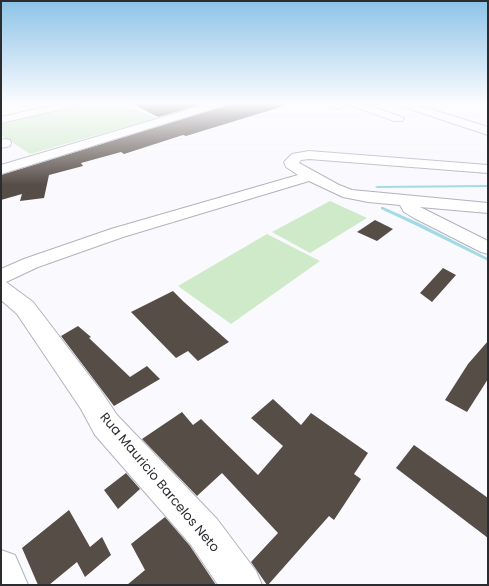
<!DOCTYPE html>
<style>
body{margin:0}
#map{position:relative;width:489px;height:586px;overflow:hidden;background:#f9f9fe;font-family:Poppins,sans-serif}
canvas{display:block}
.frame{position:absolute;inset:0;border:2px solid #2b2c30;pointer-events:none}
</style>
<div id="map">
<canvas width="489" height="586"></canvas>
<div class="frame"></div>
</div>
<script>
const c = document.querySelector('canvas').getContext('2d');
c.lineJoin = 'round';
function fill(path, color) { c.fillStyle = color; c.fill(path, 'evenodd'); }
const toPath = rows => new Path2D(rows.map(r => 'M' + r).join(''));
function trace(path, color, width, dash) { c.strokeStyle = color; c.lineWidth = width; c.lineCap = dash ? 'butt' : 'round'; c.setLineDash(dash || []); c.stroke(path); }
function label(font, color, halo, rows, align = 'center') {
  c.font = font + ' Poppins,sans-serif'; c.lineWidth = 4; c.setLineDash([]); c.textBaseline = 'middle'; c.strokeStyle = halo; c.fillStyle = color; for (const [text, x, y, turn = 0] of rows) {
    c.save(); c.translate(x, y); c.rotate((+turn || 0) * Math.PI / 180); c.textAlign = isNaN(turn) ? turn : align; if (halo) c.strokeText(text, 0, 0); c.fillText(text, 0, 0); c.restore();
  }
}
fill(toPath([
 [89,103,119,103,157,118,30,154,1,135,1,124],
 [330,201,367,218,310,253,272,232],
 [267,234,320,261,231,324,178,286]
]), '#ceeac9');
fill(toPath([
 [488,185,488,187,377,188,375,187,377,186,488,185],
 [381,207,383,207,419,223,488,258,488,261,415,225,381,209,381,207]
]), '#a3dae5');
fill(toPath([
 [131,103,207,103,158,117],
 [227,103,283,103,284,106,186,136,183,135,124,154,121,152,81,163,83,166,49,175,44,198,20,201,22,194,1,200,1,175,225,106],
 [375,220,393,229,377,241,357,232],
 [443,268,456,275,432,302,420,293],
 [173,291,184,302,229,342,198,361,188,351,176,358,131,312],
 [78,326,91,337,89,338,130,377,147,366,160,379,114,406,61,336],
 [488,341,488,379,467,412,445,400,468,364],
 [273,399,301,425,311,413,368,453,354,474,361,479,334,520,329,516,268,585,267,585,251,562,278,533,222,473,197,496,142,439,182,412,193,425,201,419,258,475,283,446,251,418],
 [414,445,488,498,488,538,396,468],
 [126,473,140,489,118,509,104,490],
 [69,510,90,547,102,537,111,555,85,577,77,562,49,585,38,585,22,548],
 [165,517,190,546,216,585,127,585,145,570,131,544]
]), '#574d47');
const minor = toPath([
 [63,103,80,103,79,105,1,123,1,117,63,103],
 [211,103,226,103,225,105,1,174,1,165,211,103],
 [326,103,339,103,344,106,339,109,327,105,326,103],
 [348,103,362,103,402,117,404,119,402,121,394,121,349,105,348,103],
 [397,103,411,103,488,127,488,135,398,105,397,103],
 [5,139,10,140,11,143,10,146,1,148,1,140,5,139],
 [309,151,488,165,488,173,309,159,301,160,299,163,339,185,352,190,488,203,488,213,420,207,488,241,488,254,481,252,414,218,404,212,400,205,368,202,343,197,309,181,123,237,38,267,6,282,33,302,101,391,117,415,217,519,256,571,262,585,218,585,191,545,95,435,81,409,17,314,1,300,1,269,24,259,111,229,298,175,286,167,284,162,292,154,309,151],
 [1,550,15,555,28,585,1,585,1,550]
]);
trace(minor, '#b1b3be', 2);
fill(minor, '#fff');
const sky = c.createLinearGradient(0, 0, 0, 185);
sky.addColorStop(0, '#8cc3e7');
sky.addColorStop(0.56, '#fcfcff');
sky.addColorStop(1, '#fcfcff00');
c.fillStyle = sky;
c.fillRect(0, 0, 489, 185);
label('13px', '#2b2c30', '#fff', [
 ["Rua Mauricio Barcelos Neto",159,483,50]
]);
</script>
